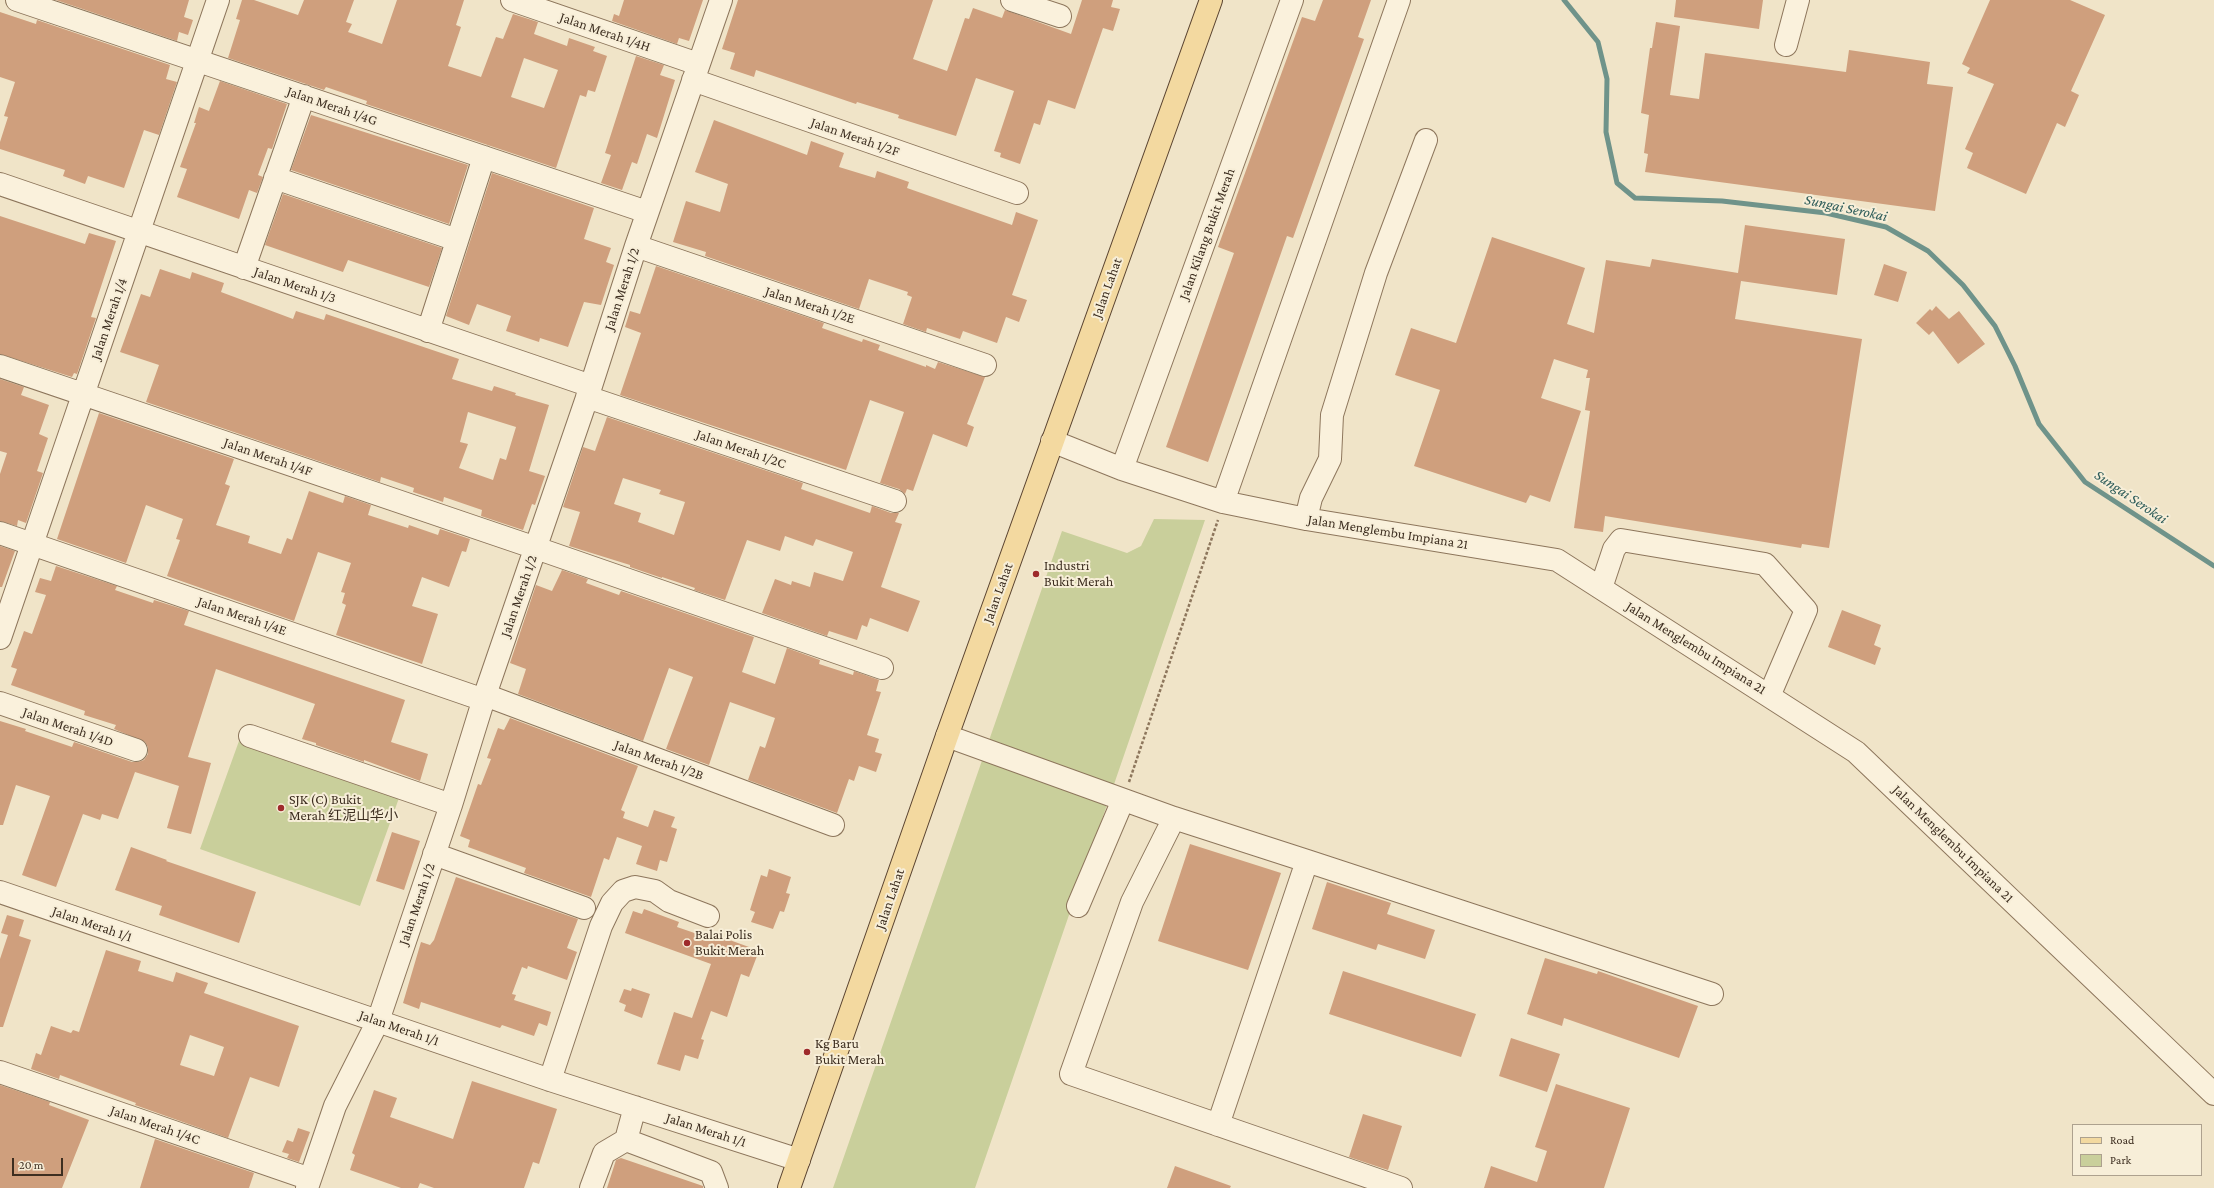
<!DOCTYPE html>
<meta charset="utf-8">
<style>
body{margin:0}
#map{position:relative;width:2214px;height:1188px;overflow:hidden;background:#f0e4c8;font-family:"Crimson Pro",serif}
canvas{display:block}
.legend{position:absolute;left:2072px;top:1124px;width:130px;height:52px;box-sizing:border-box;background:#f7eed8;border:1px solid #ada18e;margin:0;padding:5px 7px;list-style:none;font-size:12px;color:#3d2e20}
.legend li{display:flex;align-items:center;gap:8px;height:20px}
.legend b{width:20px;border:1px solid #ada18e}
.scale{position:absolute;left:12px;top:1158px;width:51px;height:18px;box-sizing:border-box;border:2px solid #3d2e20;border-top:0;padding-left:5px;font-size:12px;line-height:14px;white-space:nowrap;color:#3d2e20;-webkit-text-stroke:3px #f7eed8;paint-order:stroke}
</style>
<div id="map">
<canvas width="2214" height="1188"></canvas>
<ul class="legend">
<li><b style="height:5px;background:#f3d9a0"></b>Road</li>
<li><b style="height:11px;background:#c9cf9b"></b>Park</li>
</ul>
<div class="scale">20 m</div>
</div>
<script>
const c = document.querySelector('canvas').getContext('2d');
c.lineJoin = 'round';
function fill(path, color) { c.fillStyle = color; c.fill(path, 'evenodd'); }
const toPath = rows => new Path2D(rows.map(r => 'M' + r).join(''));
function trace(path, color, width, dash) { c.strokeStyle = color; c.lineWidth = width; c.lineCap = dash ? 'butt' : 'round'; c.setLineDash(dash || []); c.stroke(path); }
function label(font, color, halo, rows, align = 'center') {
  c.font = font + ' "Crimson Pro","Noto Sans SC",serif'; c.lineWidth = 4; c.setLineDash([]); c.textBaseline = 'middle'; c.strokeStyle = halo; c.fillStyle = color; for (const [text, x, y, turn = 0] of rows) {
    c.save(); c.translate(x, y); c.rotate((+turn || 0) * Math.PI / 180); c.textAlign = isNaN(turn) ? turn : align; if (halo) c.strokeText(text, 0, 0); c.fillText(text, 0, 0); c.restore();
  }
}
fill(toPath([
 [1154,519,1205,520,975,1188,833,1188,1062,531,1127,553,1141,546],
 [239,741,399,798,360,906,200,849]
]), '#c9cf9b');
trace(toPath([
 [1564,0,1598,42,1607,79,1606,132,1617,183,1635,198,1722,201,1826,213,1886,227,1928,251,1963,285,1995,326,2015,366,2039,424,2085,482,2214,566]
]), '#6f938a', 5);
fill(toPath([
 [56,0,189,0,184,17,193,20,188,35,179,32,177,41],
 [242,0,254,0,298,15,304,0,354,0,346,22,352,24,348,32,382,44,397,0,464,0,456,25,461,27,448,66,481,77,496,37,503,39,513,14,538,22,534,34,567,46,569,38,595,47,593,51,607,56,595,92,588,90,586,97,580,95,556,168,366,104,367,101,326,87,324,90,228,58,240,20,236,19],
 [524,58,558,70,544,108,511,97],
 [624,0,703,0,689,41,679,38,677,44,612,21,614,14,619,16],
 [738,0,933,0,913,59,947,71,965,18,969,19,973,8,1002,18,1005,10,1071,34,1082,0,1113,0,1111,7,1120,9,1113,31,1103,28,1075,109,1048,100,1040,125,1034,123,1020,164,1000,157,1001,153,994,151,1014,91,976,78,956,136,898,118,899,115,857,102,856,104,756,70,754,77,730,69,735,53,722,49],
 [1323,0,1371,0,1358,37,1364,39,1293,238,1287,236,1208,462,1166,447,1234,253,1218,247,1302,17,1315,21],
 [1676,0,1763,0,1759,29,1674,17],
 [1990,0,2070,0,2105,15,2071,91,2079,95,2065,127,2057,123,2026,194,1967,168,1973,153,1965,149,1994,84,1967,73,1970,68,1962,64],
 [0,12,36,24,37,20,170,65,166,79,177,82,159,135,144,130,124,188,88,176,85,184,63,176,65,170,0,149,0,142,8,117,4,116,15,82,0,77],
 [1656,22,1680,26,1670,95,1699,99,1705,53,1846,72,1849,50,1930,62,1927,84,1953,87,1935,211,1645,172,1648,154,1644,153,1649,115,1641,113,1650,48,1652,48],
 [636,56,664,65,660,75,675,80,657,138,647,134,637,164,632,162,622,190,601,183,611,155,605,153],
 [220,81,287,104,272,149,268,148,258,175,263,177,257,193,249,190,239,219,177,197,187,169,180,167,196,123,194,123,199,107,209,111],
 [311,115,468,165,449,224,291,170],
 [714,120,807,155,811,141,844,153,839,167,875,178,877,171,909,182,907,188,1012,225,1016,212,1038,220,1012,295,1027,300,1019,322,1006,317,997,343,963,331,960,339,927,328,926,332,903,324,912,297,907,295,908,292,869,279,859,309,705,256,706,252,673,242,686,201,720,212,728,184,695,172],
 [492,173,594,208,584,239,611,248,606,262,614,265,601,305,584,302,568,347,540,338,539,342,506,331,511,316,477,304,469,325,446,316],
 [283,194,442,248,429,287,348,260,343,272,265,245],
 [0,216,85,244,89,233,116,241,91,317,96,318,77,374,74,373,72,377,0,354],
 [1745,225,1845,239,1837,295,1741,281,1735,319,1862,339,1829,548,1802,544,1801,548,1605,516,1603,532,1574,528,1590,411,1585,410,1590,378,1586,378,1588,370,1554,359,1541,398,1581,411,1550,502,1530,495,1526,503,1414,466,1440,390,1395,375,1411,328,1456,343,1492,237,1585,268,1567,324,1594,333,1606,260,1650,267,1652,259,1738,273],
 [1884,264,1907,272,1898,302,1874,295],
 [656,266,824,323,822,328,862,342,863,339,880,345,878,350,926,367,926,365,935,369,938,362,985,377,967,424,974,427,967,447,933,434,913,491,907,489,905,494,899,489,880,483,904,412,870,400,846,470,620,395,641,333,625,327,630,311,640,314],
 [160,269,190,279,192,272,224,283,221,292,293,319,296,311,324,320,326,314,459,359,452,379,492,391,494,386,516,393,515,395,549,405,529,471,545,476,535,505,532,504,523,530,481,516,482,510,444,497,443,502,413,492,414,488,381,477,380,482,146,402,159,365,120,352,141,294,150,297],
 [468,412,516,427,506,460,500,458,493,480,459,468,468,444,460,442],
 [1936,306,1949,319,1959,311,1985,344,1958,364,1933,331,1929,335,1916,323,1930,309,1932,311],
 [0,379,24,387,21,395,49,405,39,434,48,438,37,471,43,473,26,523,18,520,17,526,0,521,0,474,7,453,0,451],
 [99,413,234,459,225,484,230,486,216,525,250,536,248,543,281,554,287,538,292,540,309,491,343,503,345,496,371,505,368,515,408,528,409,525,438,535,440,529,470,539,466,552,462,551,449,587,422,577,412,606,438,614,422,664,336,635,346,605,342,603,345,593,341,592,351,563,318,552,294,621,167,576,180,540,176,539,183,519,146,505,126,563,57,539],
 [607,417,803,483,801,489,870,513,872,506,891,513,899,513,895,522,902,524,881,587,920,601,908,632,870,618,867,627,862,625,857,640,829,631,827,636,762,613,775,579,791,585,792,581,810,587,814,572,843,581,853,552,816,539,813,546,785,536,780,551,747,540,725,600,694,590,695,588,662,577,662,578,630,567,630,565,569,546,580,512,563,507,583,447,595,451],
 [623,478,661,490,659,494,685,502,674,535,638,522,641,513,614,504],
 [0,546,15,551,2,587,0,587],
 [56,566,117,586,115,590,153,603,154,600,189,611,184,625,405,700,391,742,428,754,420,781,364,760,364,762,316,745,316,743,302,739,315,704,216,669,188,757,211,763,191,834,167,828,179,786,135,772,118,819,102,814,100,820,83,814,56,887,22,875,50,796,16,785,3,825,0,825,0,721,26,729,25,731,72,747,74,742,132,762,138,762,144,760,148,754,148,747,145,742,114,729,116,725,84,715,85,711,11,685,17,669,11,667,24,631,32,634,46,595,35,592,40,578,51,581],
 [562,570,588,579,586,583,619,595,621,591,754,637,742,672,775,684,787,648,820,660,819,664,853,675,854,671,879,680,876,691,881,692,867,735,879,739,875,752,882,754,876,772,859,766,854,781,849,779,837,813,748,780,760,746,765,748,775,718,730,702,709,765,666,749,693,677,669,668,643,741,518,694,526,669,510,663,536,585,552,591],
 [1842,610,1881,625,1874,645,1881,648,1875,665,1828,647],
 [510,718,638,766,621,810,625,812,623,818,648,827,654,810,675,817,671,827,677,829,667,862,660,860,657,871,636,864,642,846,617,837,609,860,604,858,591,897,524,873,526,868,468,847,470,840,460,836,478,784,481,785,491,759,487,758,498,728,504,730],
 [392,832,420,841,404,890,376,881],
 [1190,844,1281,873,1248,970,1158,941],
 [131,847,167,860,166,861,256,892,239,943,159,915,162,906,115,890],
 [769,869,791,877,786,893,790,894,784,912,780,911,773,929,751,922,755,912,750,910,761,875,767,877],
 [456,877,578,919,567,948,577,952,567,980,528,966,527,969,522,967,512,994,516,995,514,1000,551,1012,547,1026,539,1023,534,1036,502,1025,500,1028,421,1002,419,1009,403,1003,421,942,430,945,434,940],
 [1327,882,1391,903,1387,914,1435,930,1425,959,1378,944,1376,950,1312,929],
 [644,909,679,922,677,927,712,939,713,934,749,947,747,952,757,956,749,977,741,974,727,1017,711,1011,701,1039,704,1040,698,1059,685,1055,680,1071,657,1064,674,1012,692,1018,711,964,625,933,633,911,642,914],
 [7,915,24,920,19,936,31,940,3,1027,0,1027,0,959,8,935,1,933],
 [106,950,141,961,138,971,173,982,176,972,208,983,204,993,299,1026,279,1087,250,1077,228,1138,135,1105,136,1103,60,1075,59,1079,31,1069,36,1053,41,1055,51,1026,71,1033,73,1030,79,1032],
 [190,1035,224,1047,214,1076,180,1065],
 [1545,958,1597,974,1598,971,1698,1006,1679,1058,1564,1018,1562,1026,1527,1014],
 [1343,971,1476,1014,1461,1057,1329,1014],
 [632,988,650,994,642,1018,624,1011,626,1005,619,1002,624,989,631,991],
 [1511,1038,1560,1054,1547,1092,1499,1076],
 [472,1081,557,1109,539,1164,533,1162,524,1188,434,1188,420,1183,418,1188,401,1188,350,1170,355,1155,352,1153,374,1090,397,1098,390,1117,453,1139],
 [1556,1084,1630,1108,1604,1188,1484,1188,1491,1166,1537,1182,1547,1151,1535,1147],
 [0,1085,50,1102,49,1105,89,1120,62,1188,0,1188],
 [1363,1114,1402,1126,1388,1170,1349,1157],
 [298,1128,310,1132,299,1162,287,1158,289,1154,282,1152,287,1140,293,1142],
 [155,1139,254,1173,249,1188,140,1188],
 [621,1158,703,1186,703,1188,607,1188,616,1160],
 [1175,1166,1231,1186,1230,1188,1167,1188]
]), '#cf9f7d');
const minor = toPath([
 [17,0,647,212],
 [512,0,698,64],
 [1012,0,1060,16],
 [1786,45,1798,0],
 [693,80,1017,193],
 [275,178,457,240],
 [0,184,591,386],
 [636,246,985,365],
 [244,268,304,96],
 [428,331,484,157],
 [0,366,536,548,882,668],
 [587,397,895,501],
 [1052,441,1122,469,1223,502,1306,519,1557,560,1856,752,2214,1094],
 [1122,469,1292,0],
 [1223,502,1399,0],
 [1306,519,1311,498,1330,459,1332,415,1376,273,1426,140],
 [0,533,484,700],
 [1601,588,1614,549,1621,540,1765,564,1806,610,1770,694],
 [0,638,218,0],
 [485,695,833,825],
 [0,703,136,750],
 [250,736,451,805],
 [947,736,1174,818,1307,861,1218,1125],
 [1174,818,1132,902,1071,1074,1401,1188],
 [434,854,584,908],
 [1307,861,1712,994],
 [0,892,550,1080,799,1160],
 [1078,906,1123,800],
 [0,1072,310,1179],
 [550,1080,601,926,612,903,623,891,635,887,655,891,669,901,708,916],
 [635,1107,626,1140,711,1172,717,1188],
 [307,1188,335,1106,378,1021,451,805,485,695,591,386,636,246,721,0],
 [591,1188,604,1153,626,1140]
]);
const major = toPath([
 [789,1188,947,736,1211,0]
]);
trace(minor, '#8d765c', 24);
trace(major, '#5b4430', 24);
trace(toPath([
 [1129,782,1218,520]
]), '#8d765c', 2.5, [3, 2]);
trace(minor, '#faf1dc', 22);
trace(major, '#f3d9a0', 22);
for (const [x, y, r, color] of [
 [1036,574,4,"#9e2a2b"],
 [281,808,4,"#9e2a2b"],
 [687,943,4,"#9e2a2b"],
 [807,1052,4,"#9e2a2b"]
]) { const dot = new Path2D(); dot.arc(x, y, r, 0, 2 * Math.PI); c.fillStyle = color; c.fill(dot); trace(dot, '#f7eed8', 1.5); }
label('14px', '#3d2e20', '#f7eed8', [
 ["Jalan Merah 1/4H",605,32,19],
 ["Jalan Merah 1/4G",332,106,19],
 ["Jalan Merah 1/2F",855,137,19],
 ["Jalan Kilang Bukit Merah",1207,234,-70],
 ["Jalan Merah 1/3",295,285,19],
 ["Jalan Lahat",1107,288,-70],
 ["Jalan Merah 1/2",622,289,-72],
 ["Jalan Merah 1/2E",810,305,18],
 ["Jalan Merah 1/4",109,319,-71],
 ["Jalan Merah 1/2C",741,449,19],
 ["Jalan Merah 1/4F",268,457,19],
 ["Jalan Menglembu Impiana 21",1388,532,9],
 ["Jalan Lahat",998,593,-70],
 ["Jalan Merah 1/2",519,596,-71],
 ["Jalan Merah 1/4E",242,616,19],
 ["Jalan Menglembu Impiana 21",1696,648,32],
 ["Jalan Merah 1/4D",68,727,19],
 ["Jalan Merah 1/2B",659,760,20],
 ["Jalan Menglembu Impiana 21",1953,844,44],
 ["Jalan Lahat",890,899,-71],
 ["Jalan Merah 1/2",417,904,-71],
 ["Jalan Merah 1/1",92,924,19],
 ["Jalan Merah 1/1",399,1028,19],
 ["Jalan Merah 1/4C",155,1125,19],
 ["Jalan Merah 1/1",706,1130,18]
]);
label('14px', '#3d2e20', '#f7eed8', [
 ["Industri",1044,566],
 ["Bukit Merah",1044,582],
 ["SJK (C) Bukit",289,800],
 ["Merah 红泥山华小",289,816],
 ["Balai Polis",695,935],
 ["Bukit Merah",695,951],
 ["Kg Baru",815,1044],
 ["Bukit Merah",815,1060]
], 'left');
label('italic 15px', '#2f5d5a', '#f7eed8', [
 ["Sungai Serokai",1846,208,12],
 ["Sungai Serokai",2131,497,34]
]);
</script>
